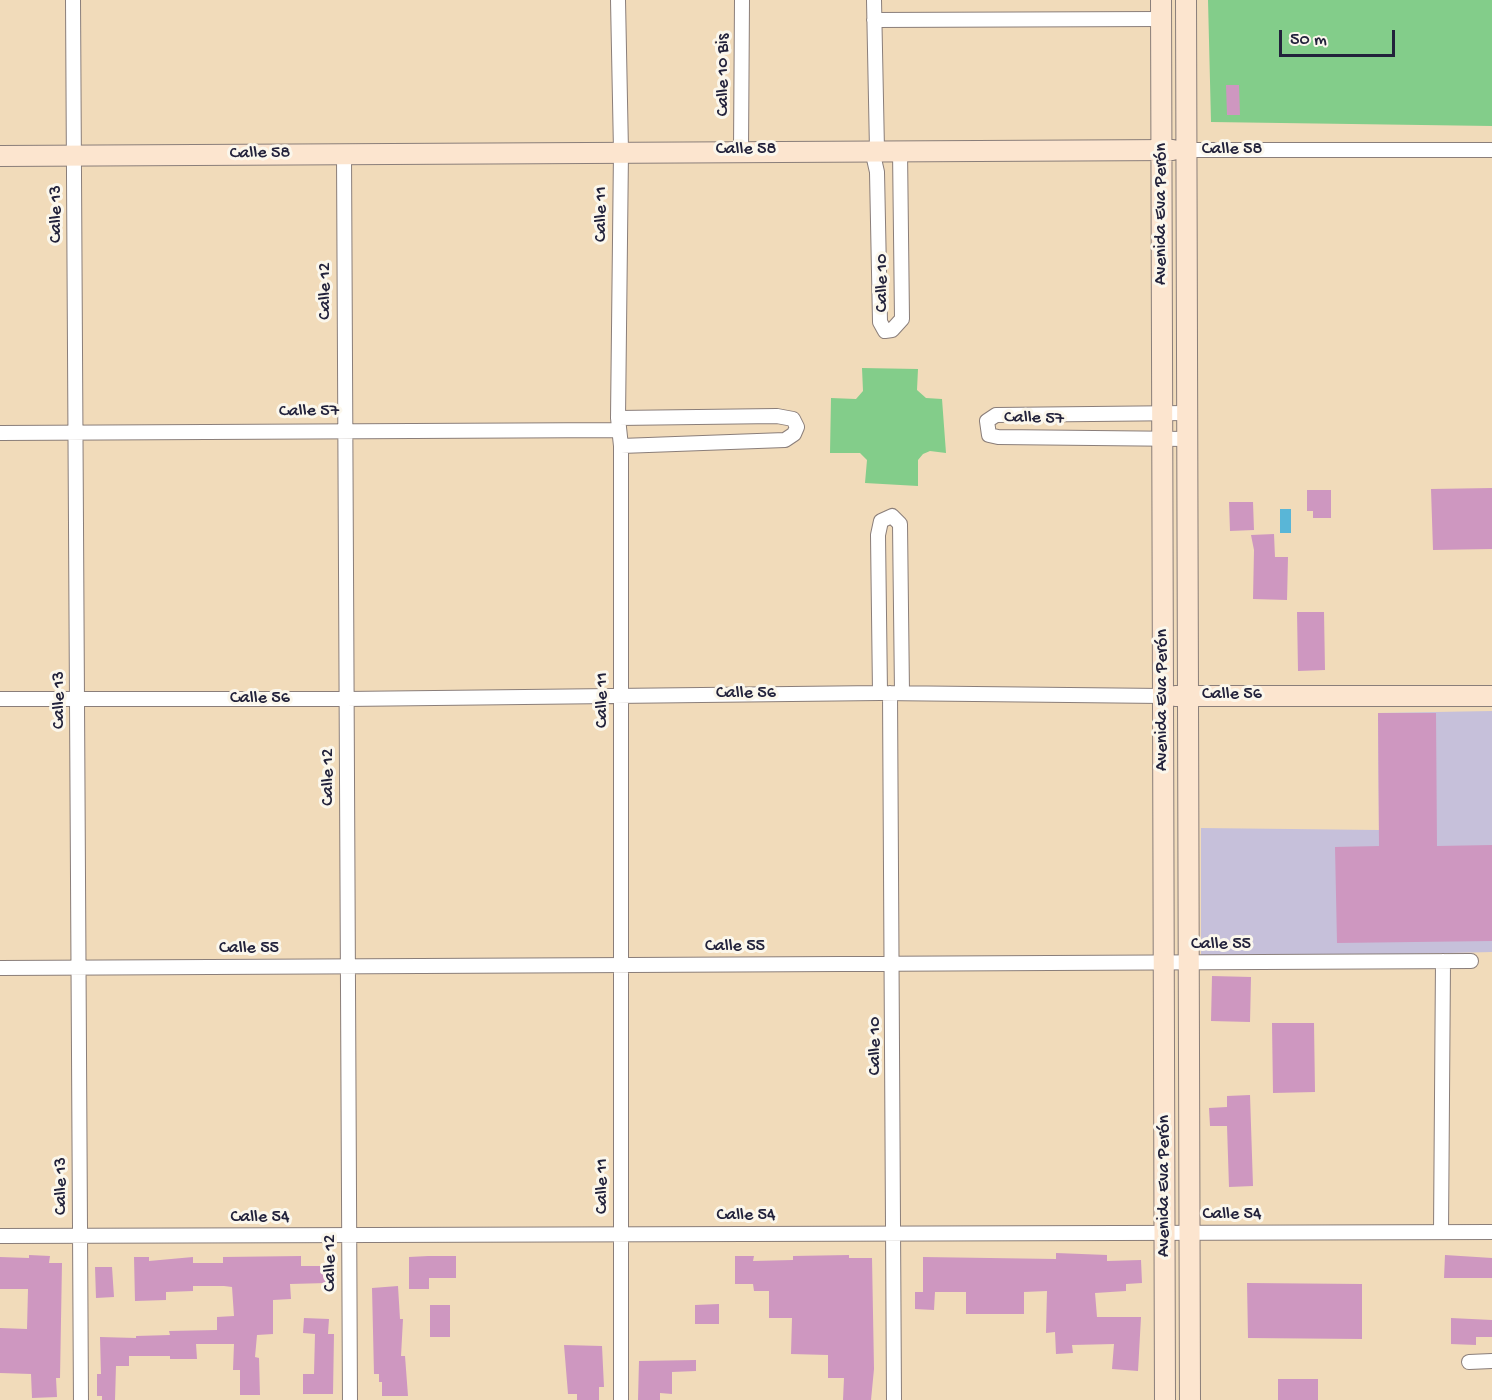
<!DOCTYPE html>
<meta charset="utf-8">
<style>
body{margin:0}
#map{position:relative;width:1492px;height:1400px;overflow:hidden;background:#f1dbba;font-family:"Gochi Hand",sans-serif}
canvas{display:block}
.scale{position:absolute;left:1279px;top:30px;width:116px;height:27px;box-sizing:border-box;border:3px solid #22223b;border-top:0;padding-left:8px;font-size:18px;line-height:21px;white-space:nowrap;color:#22223b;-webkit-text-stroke:4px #fbf7ec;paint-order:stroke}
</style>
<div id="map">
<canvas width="1492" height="1400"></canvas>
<div class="scale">50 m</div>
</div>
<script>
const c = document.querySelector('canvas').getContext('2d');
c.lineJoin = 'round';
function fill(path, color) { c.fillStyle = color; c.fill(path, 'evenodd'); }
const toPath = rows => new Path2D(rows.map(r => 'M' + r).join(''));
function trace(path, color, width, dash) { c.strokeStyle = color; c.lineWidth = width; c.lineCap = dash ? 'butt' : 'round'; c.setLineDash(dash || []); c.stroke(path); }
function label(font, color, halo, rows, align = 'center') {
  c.font = font + ' "Gochi Hand",sans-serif'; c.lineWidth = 6; c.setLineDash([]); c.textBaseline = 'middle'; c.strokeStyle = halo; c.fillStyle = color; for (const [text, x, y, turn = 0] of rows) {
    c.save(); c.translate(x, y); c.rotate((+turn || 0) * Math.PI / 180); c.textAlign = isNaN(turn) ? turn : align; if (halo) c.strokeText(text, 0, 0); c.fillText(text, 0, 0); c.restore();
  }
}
fill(toPath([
 [1492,711,1492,952,1201,959,1201,828,1379,830,1378,713]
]), '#c6c0da');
fill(toPath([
 [1208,0,1492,0,1492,126,1211,122],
 [862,368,918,369,917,390,926,398,942,399,946,453,930,451,923,454,918,460,918,486,865,483,867,460,860,453,830,453,831,398,856,399,863,391]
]), '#83cd8a');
fill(toPath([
 [1280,509,1291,509,1291,533,1280,533]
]), '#59b6d7');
fill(toPath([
 [1226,85,1239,85,1240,115,1227,115],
 [1492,488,1492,549,1433,550,1431,489],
 [1307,490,1331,490,1331,518,1313,518,1313,511,1307,511],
 [1229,502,1253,502,1254,530,1230,531],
 [1274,534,1275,557,1288,557,1287,600,1253,599,1254,550,1251,535],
 [1297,612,1324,612,1325,670,1298,671],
 [1378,713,1436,713,1437,846,1492,845,1492,941,1337,943,1335,847,1379,846],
 [1212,976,1251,977,1250,1022,1211,1021],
 [1272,1023,1314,1023,1315,1092,1273,1093],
 [1250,1095,1253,1186,1229,1187,1227,1126,1210,1126,1209,1108,1227,1107,1227,1096],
 [1056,1253,1107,1255,1107,1261,1141,1260,1142,1283,1126,1284,1126,1291,1095,1293,1097,1317,1141,1317,1138,1371,1112,1369,1114,1344,1072,1345,1073,1353,1056,1354,1055,1332,1046,1333,1047,1291,1024,1292,1024,1314,966,1314,966,1292,935,1292,934,1310,915,1309,915,1292,923,1292,923,1257,1056,1259],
 [29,1255,50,1256,49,1263,62,1263,60,1378,56,1378,57,1397,32,1398,31,1374,0,1373,0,1328,27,1329,28,1289,0,1289,0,1257,29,1258],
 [849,1255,849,1258,872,1258,874,1369,871,1400,843,1400,844,1378,828,1378,828,1355,791,1354,792,1318,769,1318,769,1291,754,1291,753,1284,735,1284,735,1256,754,1256,753,1261,793,1260,793,1256],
 [1445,1255,1492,1258,1492,1278,1444,1278],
 [301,1256,301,1266,327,1266,327,1283,290,1284,291,1299,273,1300,273,1334,257,1335,255,1357,259,1358,260,1395,240,1395,240,1370,233,1370,234,1344,196,1344,197,1359,170,1359,170,1356,129,1356,129,1366,116,1366,115,1400,102,1400,102,1396,97,1396,97,1374,101,1374,100,1337,136,1338,136,1336,170,1335,169,1331,217,1330,217,1317,234,1316,232,1287,224,1286,193,1286,193,1291,166,1292,166,1300,135,1301,134,1257,149,1257,149,1261,193,1257,193,1263,223,1263,223,1257],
 [428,1256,456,1256,456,1278,429,1278,429,1289,409,1289,409,1257],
 [95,1267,112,1267,114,1297,96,1298],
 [1247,1283,1362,1284,1362,1339,1248,1338],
 [398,1286,400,1319,403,1319,401,1356,405,1356,408,1396,382,1396,382,1382,379,1382,379,1374,374,1374,372,1288],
 [719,1304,719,1324,695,1324,695,1305],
 [430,1305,450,1305,450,1337,430,1337],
 [304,1318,329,1319,328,1334,334,1334,333,1394,303,1394,303,1374,314,1374,315,1334,303,1333],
 [1451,1318,1492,1320,1492,1337,1476,1337,1476,1345,1451,1344],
 [564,1345,602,1346,604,1387,599,1387,599,1400,577,1400,577,1394,568,1394],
 [696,1360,696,1371,672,1372,672,1394,660,1393,660,1400,638,1400,639,1361],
 [1278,1379,1318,1379,1318,1400,1278,1400]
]), '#ce97c0');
const street = toPath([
 [73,0,81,1400],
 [618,0,621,151,618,418,621,446,621,1400],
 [874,0,877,150],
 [874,20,1161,19],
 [741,150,742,0],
 [872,150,877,172,880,322,885,331,892,330,902,319,900,150],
 [1187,150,1492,150],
 [344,154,350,1400],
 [1187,413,996,415,987,421,989,435,998,437,1188,439],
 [618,418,777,416,793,419,797,427,794,434,785,440,621,446],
 [0,433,619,430],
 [880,693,878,535,881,521,892,516,900,524,902,693],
 [890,693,894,1400],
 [0,699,346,699,880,693,1163,696],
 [0,968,1471,961],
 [1441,1232,1443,961],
 [0,1236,1492,1232],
 [1469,1362,1492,1361]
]);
const secondary = toPath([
 [1161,0,1165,1400],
 [1186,0,1190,1400],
 [0,156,1173,150],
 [1175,696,1492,696]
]);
trace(street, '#8a7e7a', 16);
trace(secondary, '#8a7e7a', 22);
trace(street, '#fff', 14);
trace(secondary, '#fce5cf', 20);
label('18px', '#22223b', '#fbf7ec', [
 ["Calle 10 Bis",724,75,-90],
 ["Calle 58",746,150],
 ["Calle 58",1232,150],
 ["Calle 58",260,154,-1],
 ["Calle 13",57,214,-90],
 ["Calle 11",602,214,-90],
 ["Avenida Eva Perón",1162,214,-90],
 ["Calle 10",883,283,-90],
 ["Calle 12",326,291,-90],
 ["Calle 57",309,412,-1],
 ["Calle 57",1034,419,1],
 ["Calle 56",746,694],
 ["Calle 56",1232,695],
 ["Calle 56",260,699],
 ["Calle 13",60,700,-90],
 ["Calle 11",603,700,-90],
 ["Avenida Eva Perón",1163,700,-90],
 ["Calle 12",329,777,-90],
 ["Calle 55",1221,945],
 ["Calle 55",735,947],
 ["Calle 55",249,949],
 ["Calle 10",876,1046,-90],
 ["Calle 13",62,1186,-90],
 ["Calle 11",603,1186,-90],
 ["Avenida Eva Perón",1165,1186,-90],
 ["Calle 54",1232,1215],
 ["Calle 54",746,1216],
 ["Calle 54",260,1218],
 ["Calle 12",331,1263,-90]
]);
</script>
